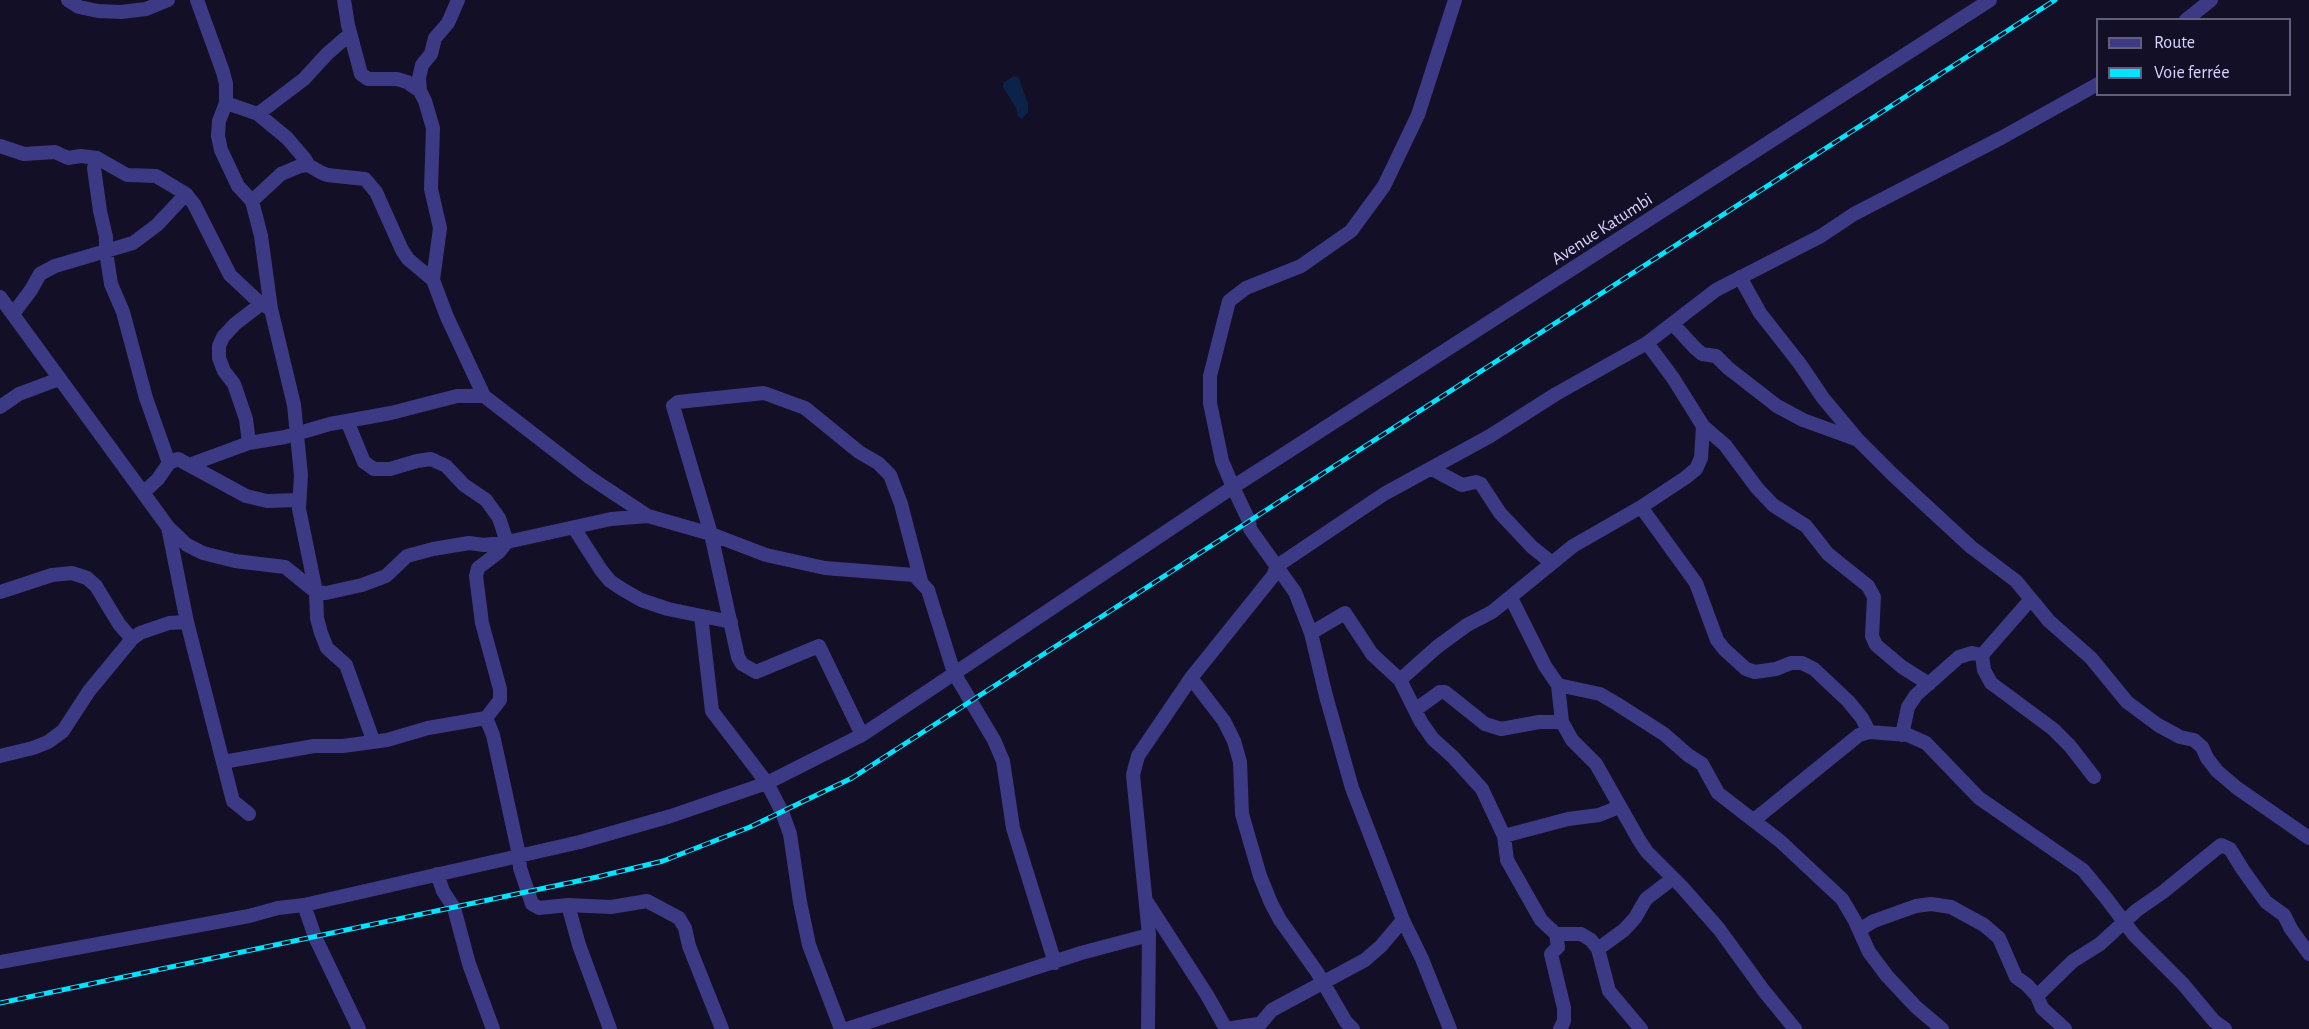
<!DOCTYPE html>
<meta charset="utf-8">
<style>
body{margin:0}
#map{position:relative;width:2309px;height:1029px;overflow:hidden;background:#130f26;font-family:"Alegreya Sans",sans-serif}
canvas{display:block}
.legend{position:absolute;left:2096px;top:18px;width:195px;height:78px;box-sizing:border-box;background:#130f26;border:2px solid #625e7d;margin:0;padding:8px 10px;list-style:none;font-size:18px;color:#d9d4ff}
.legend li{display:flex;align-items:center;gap:12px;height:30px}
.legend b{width:30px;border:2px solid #625e7d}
</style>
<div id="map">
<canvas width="2309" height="1029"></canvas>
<ul class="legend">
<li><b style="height:8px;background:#3d3a85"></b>Route</li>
<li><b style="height:8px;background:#00e5ff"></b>Voie ferrée</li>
</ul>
</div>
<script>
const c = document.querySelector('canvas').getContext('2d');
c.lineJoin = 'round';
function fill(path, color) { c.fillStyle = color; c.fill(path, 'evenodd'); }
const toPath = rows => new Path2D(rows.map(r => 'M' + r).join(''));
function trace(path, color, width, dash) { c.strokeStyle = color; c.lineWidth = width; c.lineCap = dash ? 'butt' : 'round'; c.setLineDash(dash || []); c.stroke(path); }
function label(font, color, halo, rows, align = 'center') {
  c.font = font + ' "Alegreya Sans",sans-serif'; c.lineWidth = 5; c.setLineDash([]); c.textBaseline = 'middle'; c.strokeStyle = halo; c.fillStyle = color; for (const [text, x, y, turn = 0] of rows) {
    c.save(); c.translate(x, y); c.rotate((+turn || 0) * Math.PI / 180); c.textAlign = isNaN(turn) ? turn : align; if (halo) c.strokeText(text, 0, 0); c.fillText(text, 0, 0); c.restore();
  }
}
fill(toPath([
 [1014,76,1019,78,1028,104,1028,112,1022,119,1018,116,1016,108,1003,87,1004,82]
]), '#0c2248');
trace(toPath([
 [68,0,79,7,98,11,121,12,146,9,168,0],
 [197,0,223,72,226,84,226,103,219,121,218,136,221,150,238,186,252,201,261,236,271,309,294,405,301,475,299,509,316,592,317,618,321,633,327,648,346,665,373,740],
 [344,0,348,25,361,74,368,79,397,79,407,82,420,91,425,101,433,128,431,189,440,228,433,280,447,317,484,396,589,477,648,516],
 [2186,20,2211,0],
 [420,91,419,78,422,65,431,54,435,38,448,23,458,0],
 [226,103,258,114,287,138,305,159,308,165,320,172,327,175,365,179,376,192,402,250,408,259,433,280],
 [258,114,304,79,327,54,350,34],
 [0,146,24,154,55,152,68,158,81,156,97,158,127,175,156,176,186,194,194,204,230,275,261,304,271,309],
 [97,158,94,168,100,211,106,237,106,252,111,284,123,312,146,398,169,463],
 [252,201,281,174,300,166,308,165],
 [1740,277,1760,313,1800,364,1823,398,1858,440,1892,474,1971,547,2016,581,2049,621,2091,658,2127,702,2158,725,2180,737,2194,740,2202,747,2207,758,2217,771,2237,788,2309,838],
 [0,297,168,527,187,545,203,553,235,561,285,567,316,592,326,593,362,585,386,576,407,556,433,549,469,543,484,545,507,542,611,519,648,516,711,534,766,555,825,568,914,575,928,590,954,673,994,740,1003,761,1013,828,1055,963],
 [13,314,31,290,40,274,55,266,133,243,157,225,186,194],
 [1673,324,1695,348,1702,354,1716,356,1728,368,1777,406,1803,420,1858,440],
 [1647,343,1673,378,1703,426,1725,445,1757,488,1773,505,1806,526,1828,554,1868,586,1874,597,1872,636,1876,645,1902,667,1929,684],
 [0,407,19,394,59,379],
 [347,421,364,462,374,469,390,469,417,461,431,459,446,466,464,485,486,500,499,518,507,542,499,552,478,568,476,576,482,623,500,689,500,700,486,718],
 [249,443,246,419,234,384,224,371,219,358,219,346,223,337,235,324,261,304],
 [189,465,249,443,285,437,330,424,391,413,457,396,484,396],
 [1432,469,1462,485,1476,482,1481,484,1500,513,1532,547,1552,563],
 [143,493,158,479,169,463,178,459,246,496,267,501,299,500],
 [1641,507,1696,583,1717,640,1724,649,1746,669,1755,672,1776,669,1791,663,1802,663,1814,669,1848,701,1862,718,1869,732],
 [168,527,187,622,233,801,249,814],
 [574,528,601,570,610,581,622,589,641,600,668,609,731,622],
 [0,592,52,575,72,573,87,578,96,586,119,624,132,639],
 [1511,598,1545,666,1558,685,1600,694,1617,704,1664,734,1688,755,1702,764,1718,793,1780,841,1842,899,1855,921,1869,952,1887,976,1916,1007,1942,1029],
 [2031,599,1982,655,1984,670,1991,683,2053,729,2070,746,2094,777],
 [701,616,712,711,767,783,782,812,790,834,800,902,809,945,841,1029],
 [1311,633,1345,613,1372,654,1400,680,1421,722,1433,739,1453,757,1482,789,1504,836,1507,860,1541,920,1556,934,1581,934,1591,940,1598,949,1609,991,1641,1029],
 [1191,678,1224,721,1234,741,1240,762,1242,814,1260,876,1271,903,1280,920,1317,972,1346,1022,1353,1029],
 [1400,680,1437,647,1467,625,1492,612,1573,546,1641,507,1685,478,1696,469,1701,458,1703,426],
 [1558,685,1562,722,1572,740,1596,764,1639,840,1647,852,1682,887,1719,929,1764,991,1795,1029],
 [1415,710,1440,692,1445,692,1485,724,1501,729,1539,722,1562,722],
 [862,735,819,646,756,672,742,664,738,657,711,534,673,406,678,402,764,393,805,408,859,452,878,463,890,475,901,504,921,581],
 [1902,735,1908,707,1916,695,1959,657,1972,653,1982,655],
 [0,756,33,748,48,742,63,731,89,691,132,639,140,633,169,623,187,622],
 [223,762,314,746,343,746,387,740,428,728,486,718,493,735,519,855,520,868,532,904,539,908,568,905,611,907,647,901,679,918,685,928,689,946,722,1029],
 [1754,820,1859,735,1869,732,1908,735,1926,743,1979,798,2083,870,2106,898,2134,935,2183,984,2214,1021,2225,1029],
 [1504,836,1568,819,1599,815,1619,807],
 [437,874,443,891,454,908,469,964,493,1029],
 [1147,902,1207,995,1226,1029],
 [304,905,315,937,359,1029],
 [568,905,579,945,610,1029],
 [1859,930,1874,921,1916,906,1931,904,1951,907,1984,925,1999,938,2016,977,2027,985,2037,996,2042,1008,2065,1029],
 [1556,934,1558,947,1551,954,1564,1008,1564,1021,1560,1029],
 [1598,949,1624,930,1635,918,1646,899,1672,879],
 [0,962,249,916,278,908,304,905,580,842,671,816,767,783,862,735,937,685,1233,487,1222,461,1210,403,1210,376,1229,301,1246,288,1301,266,1351,231,1384,186,1418,115,1455,0],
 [2037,996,2073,961,2100,944,2137,910,2163,892,2221,845,2230,849,2243,870,2266,902,2284,915,2291,929,2309,954],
 [847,1029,1081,953,1149,935],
 [1148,1029,1149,935,1133,775,1135,767,1138,756,1191,678,1273,576,1277,566,1384,494,1490,436,1556,394,1647,343,1716,290,1821,236,1854,214,2001,138,2098,84],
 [1226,1029,1258,1024],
 [1256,1029,1272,1010,1365,960,1381,946,1403,920],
 [1450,1029,1422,959,1403,920,1352,788,1326,696,1311,633,1295,592,1250,529,1249,521,1233,487,1990,0]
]), '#3d3a85', 14);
const rail = toPath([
 [0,1003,597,877,663,861,750,827,852,778,2055,0]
]);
trace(rail, '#00e5ff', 5);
trace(rail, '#130f26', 3, [9]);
label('18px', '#d9d4ff', '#130f26', [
 ["Avenue Katumbi",1602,229,-33]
]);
</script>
